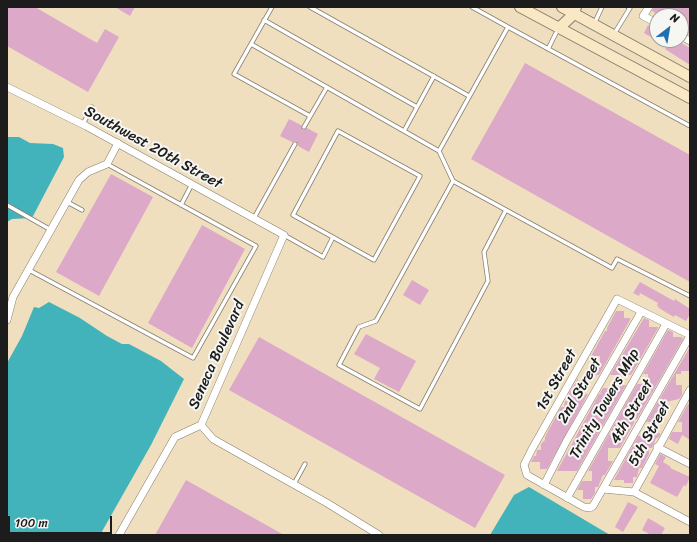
<!DOCTYPE html>
<style>
body{margin:0}
#map{position:relative;width:697px;height:542px;overflow:hidden;background:#efdfbf;font-family:Sriracha,sans-serif}
canvas{display:block}
.frame{position:absolute;inset:0;border:8px solid #1c1c1c;pointer-events:none}
.north{position:absolute;left:649px;top:8px;width:40px;height:40px;box-sizing:border-box;background:#f6f6f2;border:1px solid #9f9f9c;border-radius:50%;rotate:31deg;font-size:11px;font-weight:700;line-height:16px;text-align:center;color:#1c1c1c}
.north::after{content:'';display:block;margin:auto;width:14px;height:18px;background:#1f6fb2;clip-path:polygon(50% 0,100% 100%,50% 72%,0 100%)}
.scale{position:absolute;left:8px;top:516px;width:104px;height:18px;box-sizing:border-box;border:2px solid #1c1c1c;border-top:0;padding-left:5px;font-size:12px;line-height:14px;white-space:nowrap;color:#1c1c1c;-webkit-text-stroke:3px #f6f6f2;paint-order:stroke}
</style>
<div id="map">
<canvas width="697" height="542"></canvas>
<div class="frame"></div>
<div class="north">N</div>
<div class="scale">100 m</div>
</div>
<script>
const c = document.querySelector('canvas').getContext('2d');
c.lineJoin = 'round';
function fill(path, color) { c.fillStyle = color; c.fill(path, 'evenodd'); }
const toPath = rows => new Path2D(rows.map(r => 'M' + r).join(''));
function trace(path, color, width, dash) { c.strokeStyle = color; c.lineWidth = width; c.lineCap = dash ? 'butt' : 'round'; c.setLineDash(dash || []); c.stroke(path); }
function label(font, color, halo, rows, align = 'center') {
  c.font = font + ' Sriracha,sans-serif'; c.lineWidth = 4; c.setLineDash([]); c.textBaseline = 'middle'; c.strokeStyle = halo; c.fillStyle = color; for (const [text, x, y, turn = 0] of rows) {
    c.save(); c.translate(x, y); c.rotate((+turn || 0) * Math.PI / 180); c.textAlign = isNaN(turn) ? turn : align; if (halo) c.strokeText(text, 0, 0); c.fillText(text, 0, 0); c.restore();
  }
}
fill(toPath([
 [7,137,19,137,30,143,53,144,63,148,64,157,32,218,12,219,7,222],
 [49,302,80,318,107,336,122,344,129,344,161,361,184,379,151,445,100,535,7,535,7,363,22,336,34,307,39,308],
 [529,487,610,535,490,535,514,495]
]), '#42b3ba');
fill(toPath([
 [7,7,35,7,97,43,105,29,119,37,88,92,7,46],
 [115,7,135,7,130,16],
 [654,7,690,7,690,35,681,30,681,16,660,16,652,11],
 [648,25,657,30,657,40,676,40,690,48,690,65,665,49,667,46,644,33],
 [525,63,690,155,690,282,471,159],
 [289,119,301,125,303,130,307,128,318,134,309,152,298,146,296,141,292,142,280,136],
 [111,174,153,197,99,296,56,272],
 [202,225,245,249,192,348,148,323],
 [412,280,429,290,420,305,403,295],
 [640,282,674,301,675,299,690,309,690,314,686,321,675,315,674,317,667,313,659,308,657,305,658,303,640,293,639,296,633,293],
 [616,311,624,311,624,318,630,318,630,320,599,375,594,375,594,366,600,366,600,356,591,356,605,331,607,331,607,328],
 [644,318,649,320,649,327,658,327,658,328,631,375,610,375],
 [668,330,673,332,673,337,682,337,683,339,637,419,634,419,634,423,620,448,608,448,608,461,613,461,605,475,603,475,598,487,595,487,595,493,591,499,583,499,583,490,577,490,582,481,592,481,592,471,588,471,637,384,648,384,648,374,643,374],
 [366,334,416,361,399,392,374,379,380,368,354,354],
 [259,337,505,475,475,528,229,390],
 [690,347,690,371,681,371,681,374,676,374,676,385,682,385,682,395,679,399,661,403,661,413,657,413,657,419,653,419,653,422,646,422],
 [578,378,578,392,577,395,588,394,547,469,540,469,540,462,531,462,534,456,536,456,537,450,541,450,541,444,545,440,545,437,561,407,564,407,565,401,568,401,568,395],
 [616,385,626,385,577,471,557,471,599,394,602,394,600,393,603,388,616,388],
 [688,404,690,405,690,440,682,435,678,444,669,439,672,432,682,432,682,422,678,422],
 [650,433,660,433,660,435,658,438,656,438,652,448,649,448,649,454,642,468,639,468,637,477,633,477,633,483,624,483,624,480,614,480,638,436,650,436],
 [660,454,666,457,663,462,671,467,670,468,690,477,686,486,684,485,677,497,650,483,659,466,655,464],
 [186,480,284,535,155,535],
 [628,502,638,507,623,532,615,527],
 [648,518,665,528,661,535,651,535,642,530]
]), '#dca9c8');
const lane = toPath([
 [272,7,234,74,310,116],
 [310,7,469,96],
 [472,7,508,27],
 [264,20,417,107],
 [594,24,602,7],
 [614,34,630,8,628,7],
 [251,44,439,151,453,181,612,268,617,259,690,296],
 [548,49,558,29],
 [83,124,92,107],
 [304,127,327,87],
 [338,131,420,176,374,260,293,215,338,131],
 [404,131,434,76],
 [439,151,508,27,690,126],
 [453,181,376,321,359,327,339,365,420,409,488,281,484,252,506,210],
 [67,202,82,210],
 [7,205,51,230],
 [181,205,192,184],
 [254,218,295,144],
 [284,235,323,257,333,237],
 [29,270,193,358,256,246,107,164],
 [294,484,305,464]
]);
const street = toPath([
 [649,7,643,16,657,23],
 [681,36,690,41],
 [7,87,86,126,284,235,201,425,213,439,327,503,379,535],
 [7,320,13,297,79,180,88,172,107,164,118,143],
 [690,335,617,299,532,449,524,465,527,475,584,507,590,508,593,506,690,336],
 [657,447,690,464],
 [544,485,566,442,641,312],
 [603,489,634,492,690,522],
 [634,492,690,390],
 [567,498,666,324],
 [119,535,175,437,201,425]
]);
const secondary = toPath([
 [520,7,690,98],
 [562,7,690,77],
 [559,28,574,14,576,7]
]);
trace(lane, '#867e6e', 5);
trace(street, '#867e6e', 8);
trace(secondary, '#867e6e', 12);
trace(lane, '#fff', 3.5);
trace(street, '#fff', 7);
trace(secondary, '#fae7c3', 10);
label('15px', '#1c1c1c', '#f6f6f2', [
 ["Southwest 20th Street",153,148,29],
 ["Seneca Boulevard",217,355,-66],
 ["1st Street",557,380,-61],
 ["2nd Street",580,391,-60],
 ["Trinity Towers Mhp",605,404,-60],
 ["4th Street",632,412,-60],
 ["5th Street",650,434,-61]
]);
</script>
